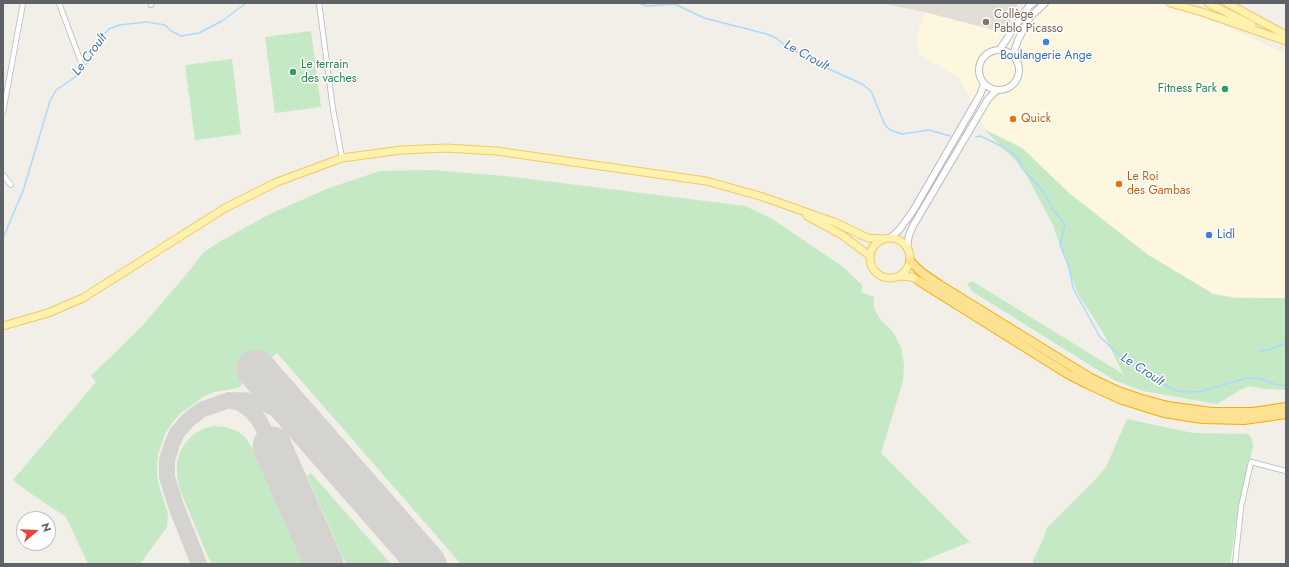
<!DOCTYPE html>
<meta charset="utf-8">
<style>
body{margin:0}
#map{position:relative;width:1289px;height:567px;overflow:hidden;background:#f1efe8;font-family:Jost,sans-serif}
canvas{display:block}
.frame{position:absolute;inset:0;border:4px solid #5f6368;pointer-events:none}
.north{position:absolute;left:16px;top:511px;width:40px;height:40px;box-sizing:border-box;background:#fff;border:1px solid #bfc1c3;border-radius:50%;rotate:71deg;font-size:11px;font-weight:700;line-height:16px;text-align:center;color:#5f6368}
.north::after{content:'';display:block;margin:auto;width:14px;height:18px;background:#ea4335;clip-path:polygon(50% 0,100% 100%,50% 72%,0 100%)}
</style>
<div id="map">
<canvas width="1289" height="567"></canvas>
<div class="frame"></div>
<div class="north">N</div>
</div>
<script>
const c = document.querySelector('canvas').getContext('2d');
c.lineJoin = 'round';
function fill(path, color) { c.fillStyle = color; c.fill(path, 'evenodd'); }
const toPath = rows => new Path2D(rows.map(r => 'M' + r).join(''));
function trace(path, color, width, dash) { c.strokeStyle = color; c.lineWidth = width; c.lineCap = dash ? 'butt' : 'round'; c.setLineDash(dash || []); c.stroke(path); }
function label(font, color, halo, rows, align = 'center') {
  c.font = font + ' Jost,sans-serif'; c.lineWidth = 3; c.setLineDash([]); c.textBaseline = 'middle'; c.strokeStyle = halo; c.fillStyle = color; for (const [text, x, y, turn = 0] of rows) {
    c.save(); c.translate(x, y); c.rotate((+turn || 0) * Math.PI / 180); c.textAlign = isNaN(turn) ? turn : align; if (halo) c.strokeText(text, 0, 0); c.fillText(text, 0, 0); c.restore();
  }
}
fill(toPath([
 [1025,3,1158,3,1219,23,1286,54,1286,298,1234,297,1213,293,1148,254,1069,193,1022,147,985,129,960,79,920,54,916,41,924,12,1006,33]
]), '#fef7e0');
fill(toPath([
 [880,3,1018,3,1006,33,924,12]
]), '#e1ded6');
fill(toPath([
 [311,31,321,107,275,113,265,37],
 [232,59,241,134,195,140,185,65],
 [985,130,1022,148,1069,193,1148,255,1213,294,1234,298,1286,298,1286,390,1264,389,1250,386,1240,390,1217,404,1143,391,1114,380,973,292,967,284,972,281,1123,374,1104,334,1078,294,1052,223,1022,167],
 [431,170,505,176,745,206,771,218,843,267,863,286,861,292,874,297,874,308,880,319,893,332,901,347,904,365,903,381,881,453,970,542,915,564,461,564,277,353,238,388,214,392,203,397,181,413,172,423,166,432,158,454,157,471,158,482,168,514,167,527,140,564,88,564,66,517,33,495,13,480,96,382,91,376,143,325,185,276,204,252,221,241,270,214,329,188,380,171],
 [1127,419,1193,433,1247,434,1250,436,1252,440,1253,447,1239,504,1230,564,1034,564,1033,561,1043,539,1047,528,1095,480,1106,467],
 [213,426,225,427,237,431,245,437,251,446,303,564,211,564,180,490,177,476,177,464,180,452,186,442,194,434,203,429],
 [311,473,391,564,346,564,307,476]
]), '#c5e8c5');
trace(toPath([
 [638,3,647,6,675,4,704,18,767,34,776,38,791,50,804,55,818,64,862,84,871,91,885,125,890,130,902,134,929,130,950,136],
 [976,137,980,136,993,142,1010,151,1019,160,1021,167,1043,191,1054,211,1065,224,1060,245,1069,267,1073,288,1100,337,1129,364,1143,369,1153,378,1176,391,1199,392,1247,378,1259,378,1274,384,1286,386],
 [3,238,23,191,50,101,56,90,74,78,85,66,101,38,109,29,119,25,147,22,165,25,171,31,181,36,199,33,222,21,246,3],
 [1260,351,1269,350,1286,343]
]), '#aadaff', 1.5);
trace(toPath([
 [236,400,257,401,275,408,293,418,311,432],
 [199,564,176,506,167,477,167,460,172,444,177,433,187,421,201,410,229,400,240,403,250,410,259,420,272,446]
]), '#d4d3d0', 16);
trace(toPath([
 [256,369,427,564],
 [272,446,324,564]
]), '#d4d3d0', 39);
const street = toPath([
 [59,3,81,62],
 [151,3,151,5],
 [319,3,333,109,342,158],
 [3,112,23,3],
 [3,175,11,185],
 [1235,564,1241,507,1251,462,1286,471]
]);
const secondary = toPath([
 [1000,49,1029,6,1033,3],
 '979 70a20 20 0 1 1 40 0a20 20 0 1 1-40 0Z',
 [1013,55,1018,40,1030,17,1045,3],
 [890,238,899,230,913,211,980,95,984,84],
 [907,248,909,235,913,226,975,121,988,99,997,90]
]);
const primary = toPath([
 [1170,3,1202,12,1286,41],
 [1208,3,1252,25],
 [1227,3,1286,35],
 [807,216,842,235,870,256],
 '870 258a20 20 0 1 1 40 0a20 20 0 1 1-40 0Z',
 [899,276,912,277,919,281],
 [3,326,48,313,83,298,225,208,277,182,342,158,401,150,446,148,496,151,706,181,760,196,834,222,868,238,884,239]
]);
const highway = toPath([
 [910,261,921,272,940,285,1089,377,1118,391,1142,399,1168,406,1212,412,1253,412,1286,407],
 [919,281,1066,373,1085,383,1122,400,1164,413,1202,419,1244,420,1286,414]
]);
trace(street, '#b5b8bc', 6);
trace(secondary, '#b6babf', 8);
trace(primary, '#f2c960', 9);
trace(highway, '#f9ab00', 10);
trace(street, '#fff', 4.5);
trace(secondary, '#fff', 6);
trace(primary, '#fff2af', 7);
trace(highway, '#fde293', 8);
for (const [x, y, r, color] of [
 [986,22,4,"#8d6e63"],
 [1046,42,4,"#3f7fe0"],
 [293,72,4,"#2e9e5b"],
 [1225,89,4,"#2e9e5b"],
 [1013,119,4,"#e8710a"],
 [1119,184,4,"#e8710a"],
 [1209,235,4,"#3f7fe0"]
]) { const dot = new Path2D(); dot.arc(x, y, r, 0, 2 * Math.PI); c.fillStyle = color; c.fill(dot); trace(dot, '#fff', 1.5); }
label('12px', '#785e54', '#fff', [
 ["Collège",994,15],
 ["Pablo Picasso",994,29]
], 'left');
label('12px', '#366cbe', '#fff', [
 ["Boulangerie Ange",1046,56],
 ["Lidl",1217,235,"left"]
]);
label('12px', '#27864d', '#fff', [
 ["Le terrain",301,65],
 ["des vaches",301,79],
 ["Fitness Park",1217,89,"right"]
], 'left');
label('12px', '#c56008', '#fff', [
 ["Quick",1021,119],
 ["Le Roi",1127,177],
 ["des Gambas",1127,191]
], 'left');
label('italic 13px', '#4174aa', '#fff', [
 ["Le Croult",90,55,-53],
 ["Le Croult",806,56,29],
 ["Le Croult",1142,370,33]
]);
</script>
